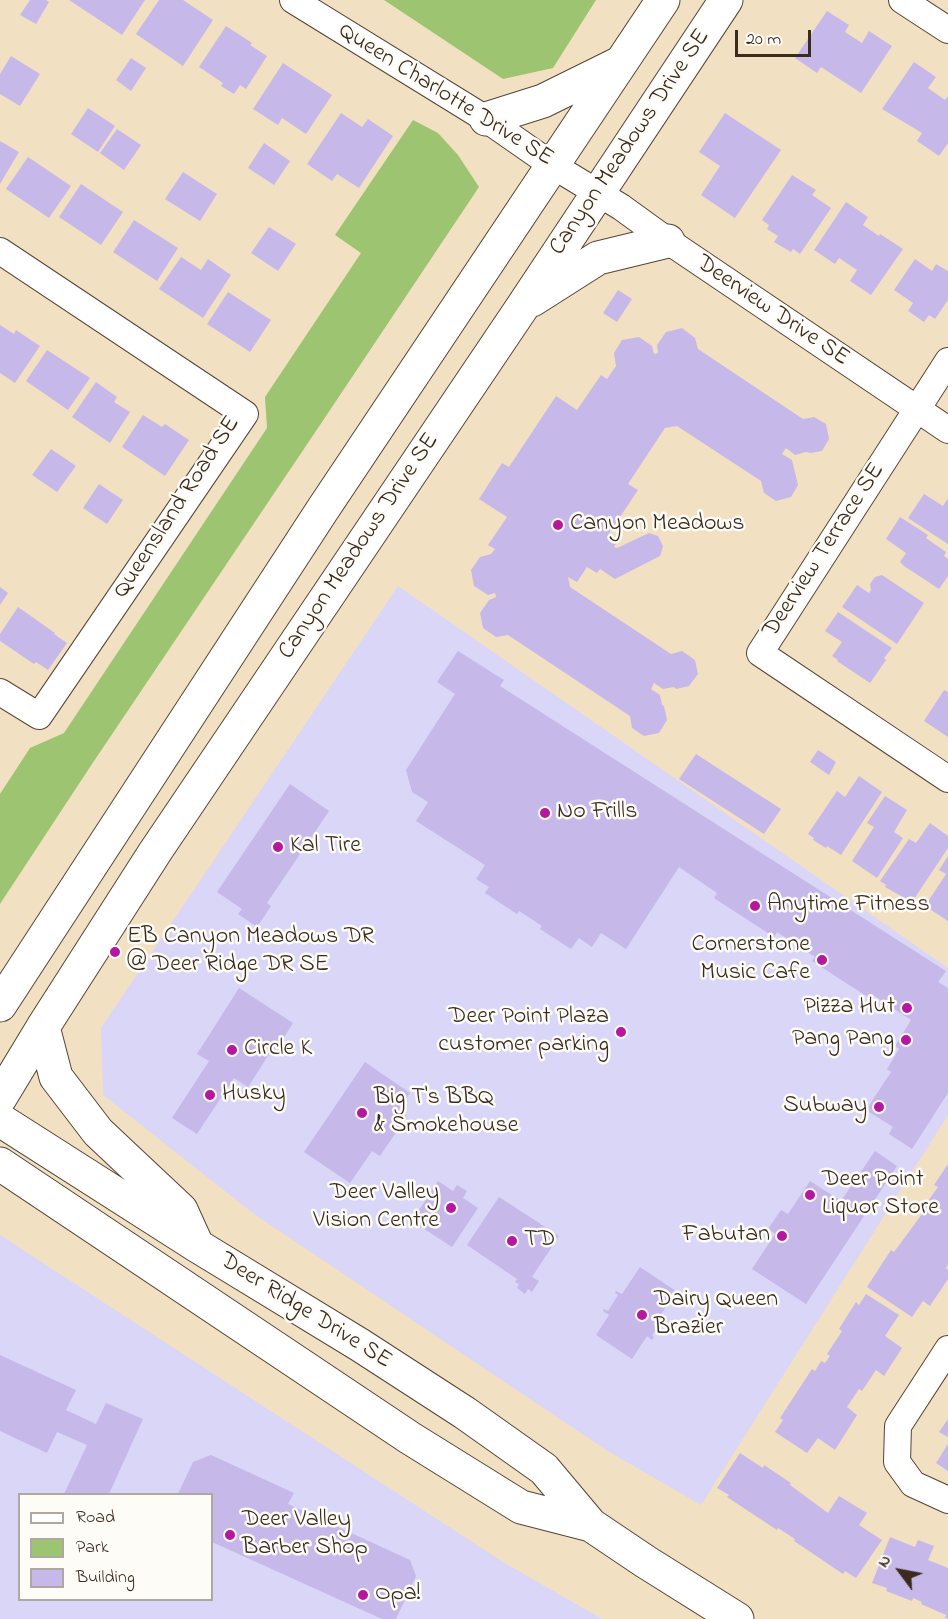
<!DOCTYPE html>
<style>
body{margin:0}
#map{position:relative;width:948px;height:1619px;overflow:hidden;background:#f2e0c2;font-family:"Indie Flower",sans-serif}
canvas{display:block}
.legend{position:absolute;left:18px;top:1493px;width:195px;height:108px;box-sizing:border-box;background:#fdfcf7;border:2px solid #afa8a0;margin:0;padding:8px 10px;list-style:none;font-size:18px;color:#3b2a1e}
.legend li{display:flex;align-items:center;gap:12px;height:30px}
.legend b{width:30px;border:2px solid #afa8a0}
.north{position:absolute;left:870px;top:1541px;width:60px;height:60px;-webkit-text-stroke:4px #fdfcf7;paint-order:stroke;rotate:302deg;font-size:16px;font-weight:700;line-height:24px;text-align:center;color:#3b2a1e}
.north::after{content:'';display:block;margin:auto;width:21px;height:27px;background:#3b2a1e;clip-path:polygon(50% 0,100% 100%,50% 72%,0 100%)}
.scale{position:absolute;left:735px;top:30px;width:76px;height:27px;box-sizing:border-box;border:3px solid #3b2a1e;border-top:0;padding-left:8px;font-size:18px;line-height:21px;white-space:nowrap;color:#3b2a1e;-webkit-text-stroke:4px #fdfcf7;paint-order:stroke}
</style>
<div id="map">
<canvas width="948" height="1619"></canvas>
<ul class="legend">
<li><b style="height:8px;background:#fff"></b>Road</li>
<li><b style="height:16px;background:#9dc470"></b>Park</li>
<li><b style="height:16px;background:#c7b8ea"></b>Building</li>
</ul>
<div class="north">N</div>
<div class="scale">20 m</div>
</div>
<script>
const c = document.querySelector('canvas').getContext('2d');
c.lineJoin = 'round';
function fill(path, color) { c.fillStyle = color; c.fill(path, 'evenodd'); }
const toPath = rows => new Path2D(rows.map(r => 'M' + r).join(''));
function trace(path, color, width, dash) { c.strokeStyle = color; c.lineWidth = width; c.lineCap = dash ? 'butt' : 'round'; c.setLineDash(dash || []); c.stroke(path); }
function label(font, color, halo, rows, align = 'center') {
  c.font = font + ' "Indie Flower",sans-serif'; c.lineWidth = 5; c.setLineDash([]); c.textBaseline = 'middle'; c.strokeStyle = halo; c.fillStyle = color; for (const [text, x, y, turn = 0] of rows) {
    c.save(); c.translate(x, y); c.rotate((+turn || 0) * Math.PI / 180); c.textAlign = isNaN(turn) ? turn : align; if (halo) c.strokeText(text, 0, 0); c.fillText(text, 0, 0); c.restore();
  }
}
fill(toPath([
 [398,586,948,968,948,1115,701,1505,606,1450,254,1214,103,1095,101,1028],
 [0,1235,503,1562,602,1619,0,1619],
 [20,1494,212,1494,212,1600,20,1600]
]), '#dad6f7');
fill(toPath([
 [384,0,596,0,553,68,503,79],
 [413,120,438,133,458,155,479,187,318,428,92,764,0,904,0,794,30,748,64,733,267,428,265,397,361,253,335,235]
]), '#9dc470');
fill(toPath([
 [30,0,46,0,49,2,36,24,20,15],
 [69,0,145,0,122,35],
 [159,0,183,0,213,20,183,66,136,34],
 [827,11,849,25,845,32,862,43,869,31,892,46,861,93,821,67,817,73,795,58],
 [226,26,252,43,250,45,267,56,246,89,240,85,234,94,221,86,223,83,199,67],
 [11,56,40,74,20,106,0,94,0,74],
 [131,58,146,68,131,91,116,80],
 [914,62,936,77,928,88,945,100,948,96,948,143,939,156,917,141,922,133,882,109],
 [283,63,332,95,306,134,282,118,278,125,253,109],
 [88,108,115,126,98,152,71,134],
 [341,113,362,127,368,119,393,136,359,188,337,174,332,181,307,164],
 [725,113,781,150,735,218,701,195,720,166,699,152],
 [117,129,141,145,124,170,100,153],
 [0,141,19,152,0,184],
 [264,143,290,161,274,185,248,168],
 [28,157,71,186,49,218,6,189],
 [183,172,217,194,200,221,165,199],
 [792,175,816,190,812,195,831,208,800,254,793,249,791,252,774,242,778,236,767,229,769,225,762,220],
 [81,184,123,212,101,245,59,217],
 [846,202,868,217,863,225,879,236,880,234,903,249,871,295,850,281,857,270,839,258,835,264,814,250],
 [134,220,178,248,157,281,113,252],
 [269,227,296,244,278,271,251,253],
 [181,257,201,270,208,259,231,275,203,318,159,289],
 [915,259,932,271,936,264,948,271,948,300,935,319,929,315,924,322,908,311,913,303,894,290],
 [618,290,632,299,617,322,603,313],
 [228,292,271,320,250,352,207,324],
 [0,325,14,334,16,330,40,346,15,383,0,373],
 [682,328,695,338,698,349,803,419,814,417,826,424,829,439,822,451,811,453,806,452,795,455,786,448,782,454,792,460,798,485,791,497,776,501,764,493,761,481,677,426,665,428,628,484,638,490,608,535,617,542,614,547,617,548,649,533,658,536,663,546,660,556,615,579,600,569,597,573,587,567,577,582,568,577,570,587,671,654,682,651,695,660,698,674,689,686,676,689,674,687,663,689,654,683,651,689,660,695,662,705,664,706,667,720,659,733,644,736,632,728,630,716,508,635,496,637,483,628,480,613,489,600,496,597,495,593,488,595,474,586,471,570,480,557,491,554,495,549,488,545,507,517,479,499,502,463,509,467,556,396,577,410,601,375,607,379,616,366,614,353,622,340,639,337,652,346,654,354,658,353,657,345,666,332],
 [47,350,90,378,68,410,26,381],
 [96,382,117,397,114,402,130,412,110,443,72,417],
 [143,415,162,427,165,424,189,440,165,476,122,447],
 [51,449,76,466,57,492,32,475],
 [99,484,123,500,107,524,83,508],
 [924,494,943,506,948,498,948,544,908,518],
 [900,517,928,535,926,538,946,552,944,556,948,559,948,576,939,589,904,566,900,562,906,553,886,539],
 [882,575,924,603,897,644,842,607,857,585,869,593,871,590,870,584,875,577],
 [0,587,8,593,0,605],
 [18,607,55,633,54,634,67,643,48,670,36,662,34,664,0,641,0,634],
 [838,612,892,648,884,658,886,660,870,683,837,661,838,660,832,656,842,642,825,631],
 [458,651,504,680,500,686,946,971,938,982,948,988,948,1093,912,1149,889,1134,893,1127,866,1110,891,1072,887,1069,899,1049,895,1046,911,1020,873,995,871,999,812,961,815,957,777,932,774,937,714,898,717,893,679,867,626,949,601,933,592,947,579,938,571,949,540,929,542,926,519,911,517,914,485,893,489,887,476,879,485,865,416,821,428,802,412,792,406,770,455,694,437,682],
 [944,690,948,692,948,737,924,721],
 [818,750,836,762,829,775,810,762],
 [696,754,781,809,764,834,679,779],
 [859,776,882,792,841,855,827,846,826,848,813,840,814,838,808,834,837,791,845,797],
 [290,784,329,811,267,903,271,906,257,927,238,914,242,909,217,892],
 [885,796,907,810,894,832,903,838,877,878,852,861,874,827,867,823],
 [930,823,948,836,948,848,912,902,885,887,886,885,880,881,909,839,916,843],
 [948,856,948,921,925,906,946,874,939,870],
 [239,988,293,1023,276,1050,273,1048,248,1087,234,1078,197,1134,172,1118,209,1061,197,1054],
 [365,1062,410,1093,398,1111,407,1116,380,1156,372,1151,350,1183,304,1152],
 [875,1151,897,1166,806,1304,752,1269,775,1234,768,1229,781,1210,788,1214,810,1181,841,1201],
 [948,1164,948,1265,946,1268,948,1270,948,1279,930,1306,923,1301,912,1317,867,1287,891,1250,894,1252,925,1210,923,1208,938,1187,934,1185],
 [438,1181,453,1191,457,1185,467,1191,463,1198,478,1208,452,1247,412,1221],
 [499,1197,559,1236,532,1277,539,1281,532,1292,528,1289,525,1294,517,1288,519,1284,515,1282,517,1279,467,1245],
 [640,1267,676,1291,654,1325,660,1329,659,1331,656,1330,652,1335,654,1337,652,1340,647,1336,632,1359,596,1335,609,1315,603,1311,604,1309,608,1311,618,1295,615,1293,616,1291,622,1294],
 [866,1294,899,1315,885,1336,902,1348,884,1376,876,1370,862,1391,859,1389,847,1407,857,1415,835,1450,818,1438,807,1453,775,1432,783,1420,780,1418,812,1369,815,1371,821,1361,825,1363,830,1356,827,1354,842,1331,839,1329,856,1302,859,1305],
 [0,1355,76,1390,66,1410,96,1424,106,1403,143,1419,109,1494,64,1494,87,1445,57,1432,47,1453,0,1431],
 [948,1419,948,1437,939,1432],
 [948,1444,948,1471,936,1463],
 [740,1453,763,1468,764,1465,791,1483,790,1485,828,1513,839,1496,867,1513,859,1525,882,1540,856,1578,845,1571,843,1574,794,1541,795,1539,778,1528,777,1530,727,1497,729,1495,717,1488],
 [211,1455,294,1493,288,1504,410,1560,416,1576,396,1619,382,1619,212,1542,212,1494,178,1494,193,1462],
 [890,1537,915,1547,918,1540,934,1546,928,1560,948,1568,948,1619,945,1618,946,1615,921,1604,922,1602,913,1598,912,1601,886,1591,887,1588,872,1583]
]), '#c7b8ea');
const street = toPath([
 [293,0,486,119,552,165,621,207,668,241,948,430],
 [902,0,948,30],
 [0,251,245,414,39,716,0,692],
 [948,361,760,653,948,779],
 [948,1349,898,1426,897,1462,913,1484,948,1500]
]);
const secondary = toPath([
 [486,119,543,101,620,63],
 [532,300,598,258,668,241],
 [0,1005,323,509,663,0],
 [43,1027,56,1077,98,1132,181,1210,196,1243],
 [0,1098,43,1027,155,852,523,306,726,0],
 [0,1120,196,1245,360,1345,465,1413,544,1469,591,1525,646,1562,737,1619],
 [0,1164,410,1438,521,1507,591,1525]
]);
trace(street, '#564537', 28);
trace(secondary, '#564537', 35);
trace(street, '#fff', 26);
trace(secondary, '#fff', 33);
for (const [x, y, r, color] of [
 [558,525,6,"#b5179e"],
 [545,813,6,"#b5179e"],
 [278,847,6,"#b5179e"],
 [755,906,6,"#b5179e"],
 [115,952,6,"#b5179e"],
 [822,960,6,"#b5179e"],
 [907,1008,6,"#b5179e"],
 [621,1032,6,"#b5179e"],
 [906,1040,6,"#b5179e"],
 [232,1050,6,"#b5179e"],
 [210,1095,6,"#b5179e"],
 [879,1107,6,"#b5179e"],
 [362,1113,6,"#b5179e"],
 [810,1195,6,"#b5179e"],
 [451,1208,6,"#b5179e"],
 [782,1236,6,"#b5179e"],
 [512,1241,6,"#b5179e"],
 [642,1315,6,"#b5179e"],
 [230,1535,6,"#b5179e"],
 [363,1595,6,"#b5179e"]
]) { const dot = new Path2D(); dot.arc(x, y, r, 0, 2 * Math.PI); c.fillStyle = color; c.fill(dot); trace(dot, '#fdfcf7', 2); }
label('24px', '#3b2a1e', '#fdfcf7', [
 ["Queen Charlotte Drive SE",445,96,32],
 ["Canyon Meadows Drive SE",631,143,-56],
 ["Deerview Drive SE",772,312,34],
 ["Queensland Road SE",178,508,-57],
 ["Canyon Meadows Drive SE",360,547,-56],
 ["Deerview Terrace SE",825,551,-57],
 ["Deer Ridge Drive SE",305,1312,32]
]);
label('24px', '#3b2a1e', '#fdfcf7', [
 ["Canyon Meadows",570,525],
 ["No Frills",557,813],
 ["Kal Tire",290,847],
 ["Anytime Fitness",767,906],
 ["EB Canyon Meadows DR",127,938],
 ["@ Deer Ridge DR SE",127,966],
 ["Cornerstone",810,946,"right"],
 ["Music Cafe",810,974,"right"],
 ["Pizza Hut",895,1008,"right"],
 ["Deer Point Plaza",609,1018,"right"],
 ["customer parking",609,1046,"right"],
 ["Pang Pang",894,1040,"right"],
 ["Circle K",244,1050],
 ["Husky",222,1095],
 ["Big T's BBQ",374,1099],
 ["& Smokehouse",374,1127],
 ["Subway",867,1107,"right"],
 ["Deer Point",822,1181],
 ["Liquor Store",822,1209],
 ["Deer Valley",439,1194,"right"],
 ["Vision Centre",439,1222,"right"],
 ["Fabutan",770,1236,"right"],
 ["TD",524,1241],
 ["Dairy Queen",654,1301],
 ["Brazier",654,1329],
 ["Deer Valley",242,1521],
 ["Barber Shop",242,1549],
 ["Opa!",375,1595]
], 'left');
</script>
